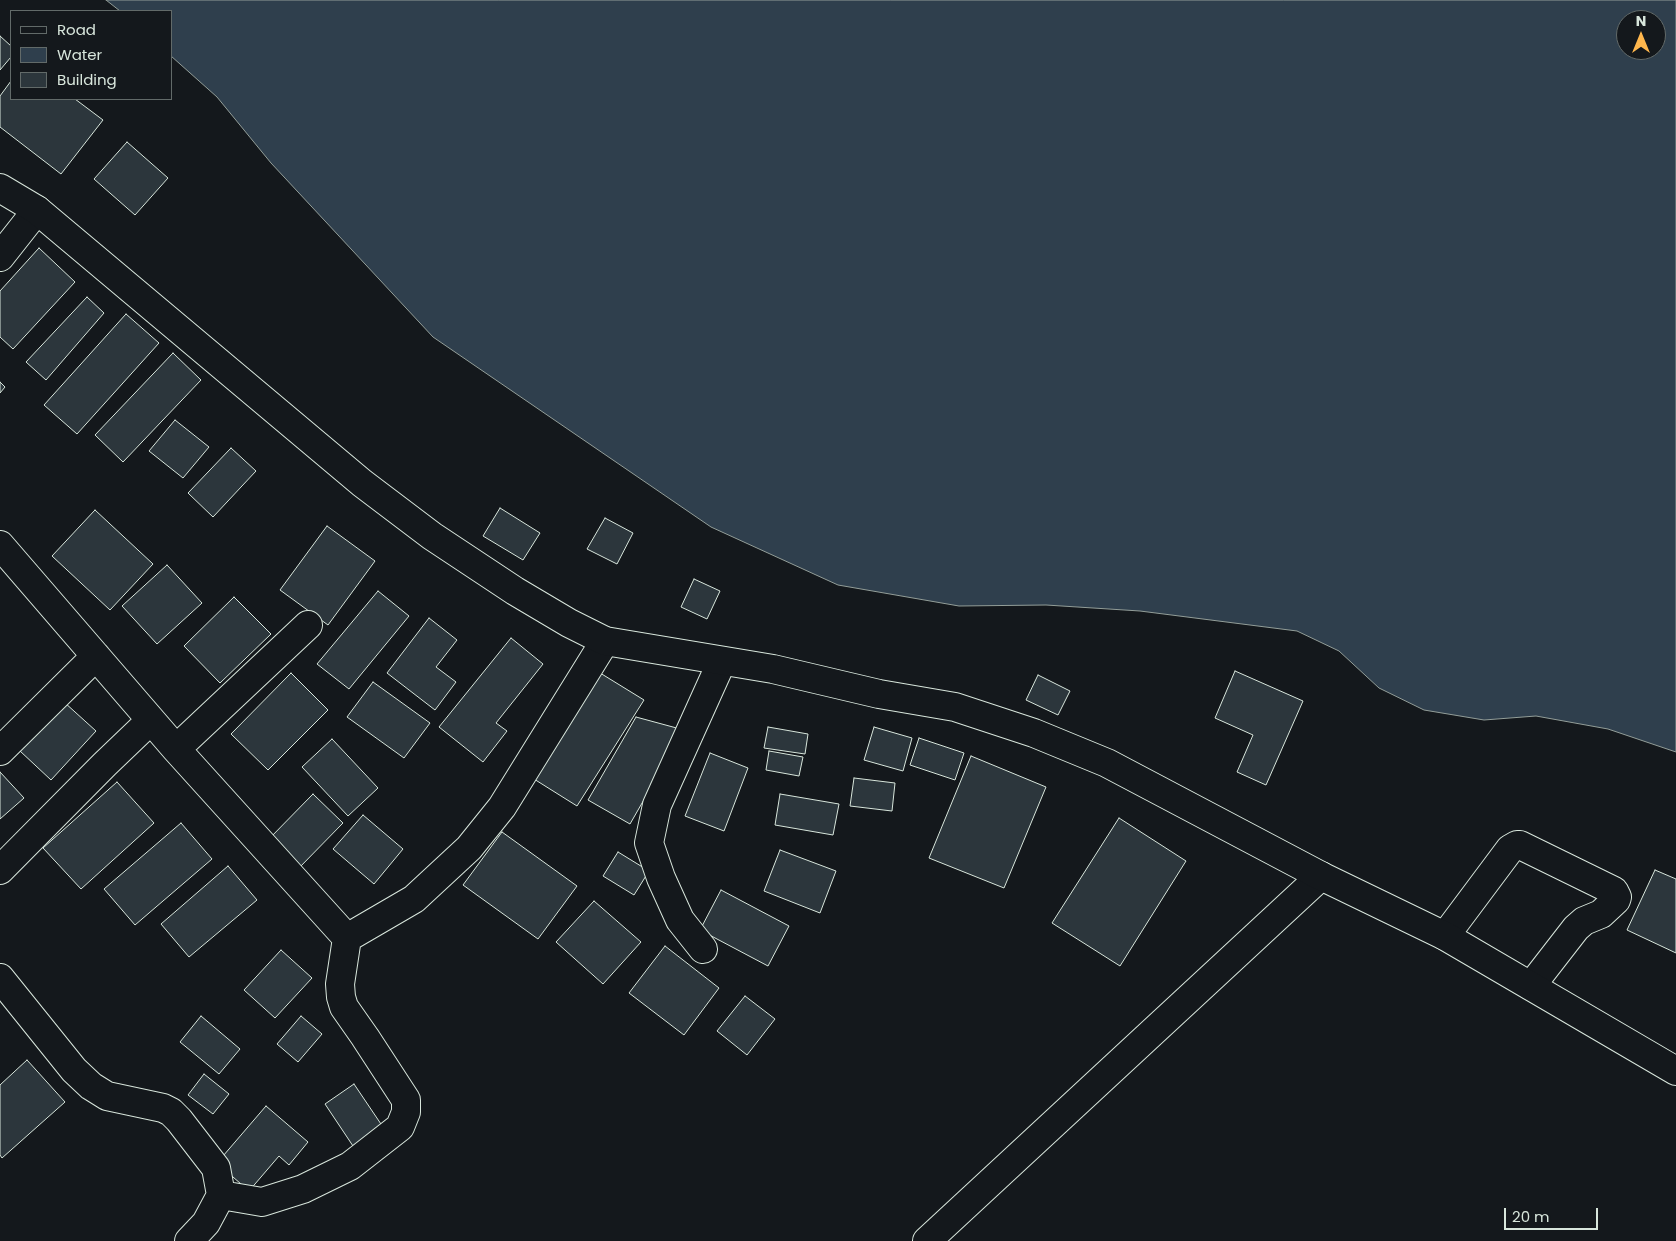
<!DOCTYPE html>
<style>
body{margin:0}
#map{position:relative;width:1676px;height:1241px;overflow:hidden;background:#14181c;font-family:Poppins,sans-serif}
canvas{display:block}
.legend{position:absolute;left:10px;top:10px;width:162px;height:90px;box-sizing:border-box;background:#14181c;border:1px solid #626a69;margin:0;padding:6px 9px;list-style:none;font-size:15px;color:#d8e6dc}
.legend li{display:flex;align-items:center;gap:10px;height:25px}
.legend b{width:25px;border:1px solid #626a69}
.north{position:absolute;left:1616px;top:10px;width:50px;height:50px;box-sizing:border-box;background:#14181c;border:1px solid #626a69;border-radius:50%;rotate:0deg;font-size:14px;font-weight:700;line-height:20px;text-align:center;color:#d8e6dc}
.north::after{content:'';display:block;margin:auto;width:18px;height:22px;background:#ffb74d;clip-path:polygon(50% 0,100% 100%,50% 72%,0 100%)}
.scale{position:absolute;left:1504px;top:1208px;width:94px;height:22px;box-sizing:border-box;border:2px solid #d8e6dc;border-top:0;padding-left:6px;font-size:15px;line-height:18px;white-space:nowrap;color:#d8e6dc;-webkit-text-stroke:4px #14181c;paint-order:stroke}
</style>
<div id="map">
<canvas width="1676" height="1241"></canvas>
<ul class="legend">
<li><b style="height:6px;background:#14181c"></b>Road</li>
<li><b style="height:14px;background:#2f3f4d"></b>Water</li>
<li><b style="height:14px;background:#2c363c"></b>Building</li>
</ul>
<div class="north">N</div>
<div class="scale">20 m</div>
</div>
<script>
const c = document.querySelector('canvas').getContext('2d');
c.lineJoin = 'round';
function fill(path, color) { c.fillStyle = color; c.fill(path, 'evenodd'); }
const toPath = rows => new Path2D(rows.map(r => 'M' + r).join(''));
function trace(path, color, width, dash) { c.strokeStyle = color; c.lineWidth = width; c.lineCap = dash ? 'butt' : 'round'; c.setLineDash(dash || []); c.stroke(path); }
const water = toPath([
 [106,0,1676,0,1676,752,1608,729,1536,716,1484,720,1424,710,1379,688,1339,651,1297,631,1140,611,1046,605,959,606,838,585,711,527,433,337,271,163,217,97,171,56,171,11,120,11,106,0],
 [1626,20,1656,20,1656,50,1626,50,1626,20]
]);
fill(water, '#2f3f4d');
trace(water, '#939e99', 1);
const building = toPath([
 [0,36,11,46,11,57,0,70,0,36],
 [11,81,11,99,75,99,103,120,61,174,0,127,0,96,11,81],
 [127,142,168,178,135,215,94,179,127,142],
 [39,248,75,282,13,349,0,337,0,291,39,248],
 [87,297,104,313,46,380,26,362,87,297],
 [126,314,159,343,77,434,44,405,126,314],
 [173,353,201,380,123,462,95,435,173,353],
 [0,382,5,387,0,393,0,382],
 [175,420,209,447,183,478,149,451,175,420],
 [231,448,256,471,213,517,188,493,231,448],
 [500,508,540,533,523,560,483,536,500,508],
 [95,510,153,564,110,610,52,556,95,510],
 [605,518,633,533,617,564,587,549,605,518],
 [327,526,375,561,328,625,280,590,327,526],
 [167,565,202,603,157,644,122,606,167,565],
 [694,579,720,591,707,619,681,607,694,579],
 [378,591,409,616,349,689,317,664,378,591],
 [234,597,271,634,220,683,184,646,234,597],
 [429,618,457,640,436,667,456,682,435,710,387,673,429,618],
 [511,638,543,664,496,723,507,731,483,762,439,727,511,638],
 [592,668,644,700,577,806,526,774,592,668],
 [1235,671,1303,701,1266,785,1237,772,1253,735,1215,718,1235,671],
 [291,673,328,710,268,770,231,734,291,673],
 [1038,675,1070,691,1058,715,1026,700,1038,675],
 [373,682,430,723,404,758,347,717,373,682],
 [64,702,96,731,51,780,20,751,64,702],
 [636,717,684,730,630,824,588,800,636,717],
 [768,727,808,734,805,754,764,748,768,727],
 [874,727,912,738,903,771,864,760,874,727],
 [919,738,964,753,955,780,910,765,919,738],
 [332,739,378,788,348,816,302,767,332,739],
 [769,751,803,757,799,776,766,770,769,751],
 [710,753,748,768,724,831,685,816,710,753],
 [971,756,1046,787,1004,888,929,858,971,756],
 [0,772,24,798,0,819,0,772],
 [854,778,895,783,892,811,850,806,854,778],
 [117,782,154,823,81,889,43,848,117,782],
 [313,794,343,823,298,869,268,840,313,794],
 [780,794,839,804,833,835,775,825,780,794],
 [363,815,403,849,374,884,333,849,363,815],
 [1119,818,1186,861,1120,966,1052,923,1119,818],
 [181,823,212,859,135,925,104,889,181,823],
 [502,832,577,886,538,939,463,885,502,832],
 [780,850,836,871,820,913,764,891,780,850],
 [618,852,649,871,634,895,603,876,618,852],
 [228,866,257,900,189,957,161,924,228,866],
 [1655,870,1676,879,1676,953,1627,930,1655,870],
 [721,890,789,926,768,966,700,930,721,890],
 [594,901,641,942,603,984,556,942,594,901],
 [665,946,719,988,684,1035,629,993,665,946],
 [281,950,312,978,275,1018,244,990,281,950],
 [745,996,775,1019,747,1055,717,1031,745,996],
 [201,1016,240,1049,219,1074,180,1042,201,1016],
 [301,1016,322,1034,298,1062,277,1044,301,1016],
 [27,1060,65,1102,2,1158,0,1155,0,1085,27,1060],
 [204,1074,229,1094,213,1114,188,1095,204,1074],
 [354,1084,385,1130,355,1149,325,1104,354,1084],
 [266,1106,308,1142,289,1165,279,1156,249,1191,217,1163,266,1106]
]);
fill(building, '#2c363c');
trace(building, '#d8e6dc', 1);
const minor = toPath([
 [0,257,37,210],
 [0,545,176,749,347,938,414,899,469,848,502,807,605,641],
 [176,749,308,625],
 [0,751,96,656],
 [0,870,105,764,151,720],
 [1445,936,1510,849,1517,845,1520,845,1614,891,1617,897,1616,900,1601,914,1584,921,1576,928,1531,986],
 [703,949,680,920,661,878,649,843,657,805,722,661],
 [0,978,74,1070,91,1086,107,1096,163,1108,171,1112,179,1120,216,1168,221,1195,206,1223,189,1241],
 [221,1195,262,1202,303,1189,350,1166,400,1127,406,1112,406,1100,365,1037,344,1007,341,997,340,984,347,938],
 [927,1241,1321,876]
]);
const highway = toPath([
 [0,188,37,210,362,483,432,536,515,591,569,623,605,641,773,669,879,694,955,707,1034,733,1107,763,1321,876,1445,936,1676,1071]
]);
trace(minor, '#d8e6dc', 30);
trace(highway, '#d8e6dc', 30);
trace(minor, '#14181c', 28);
trace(highway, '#14181c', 28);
</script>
